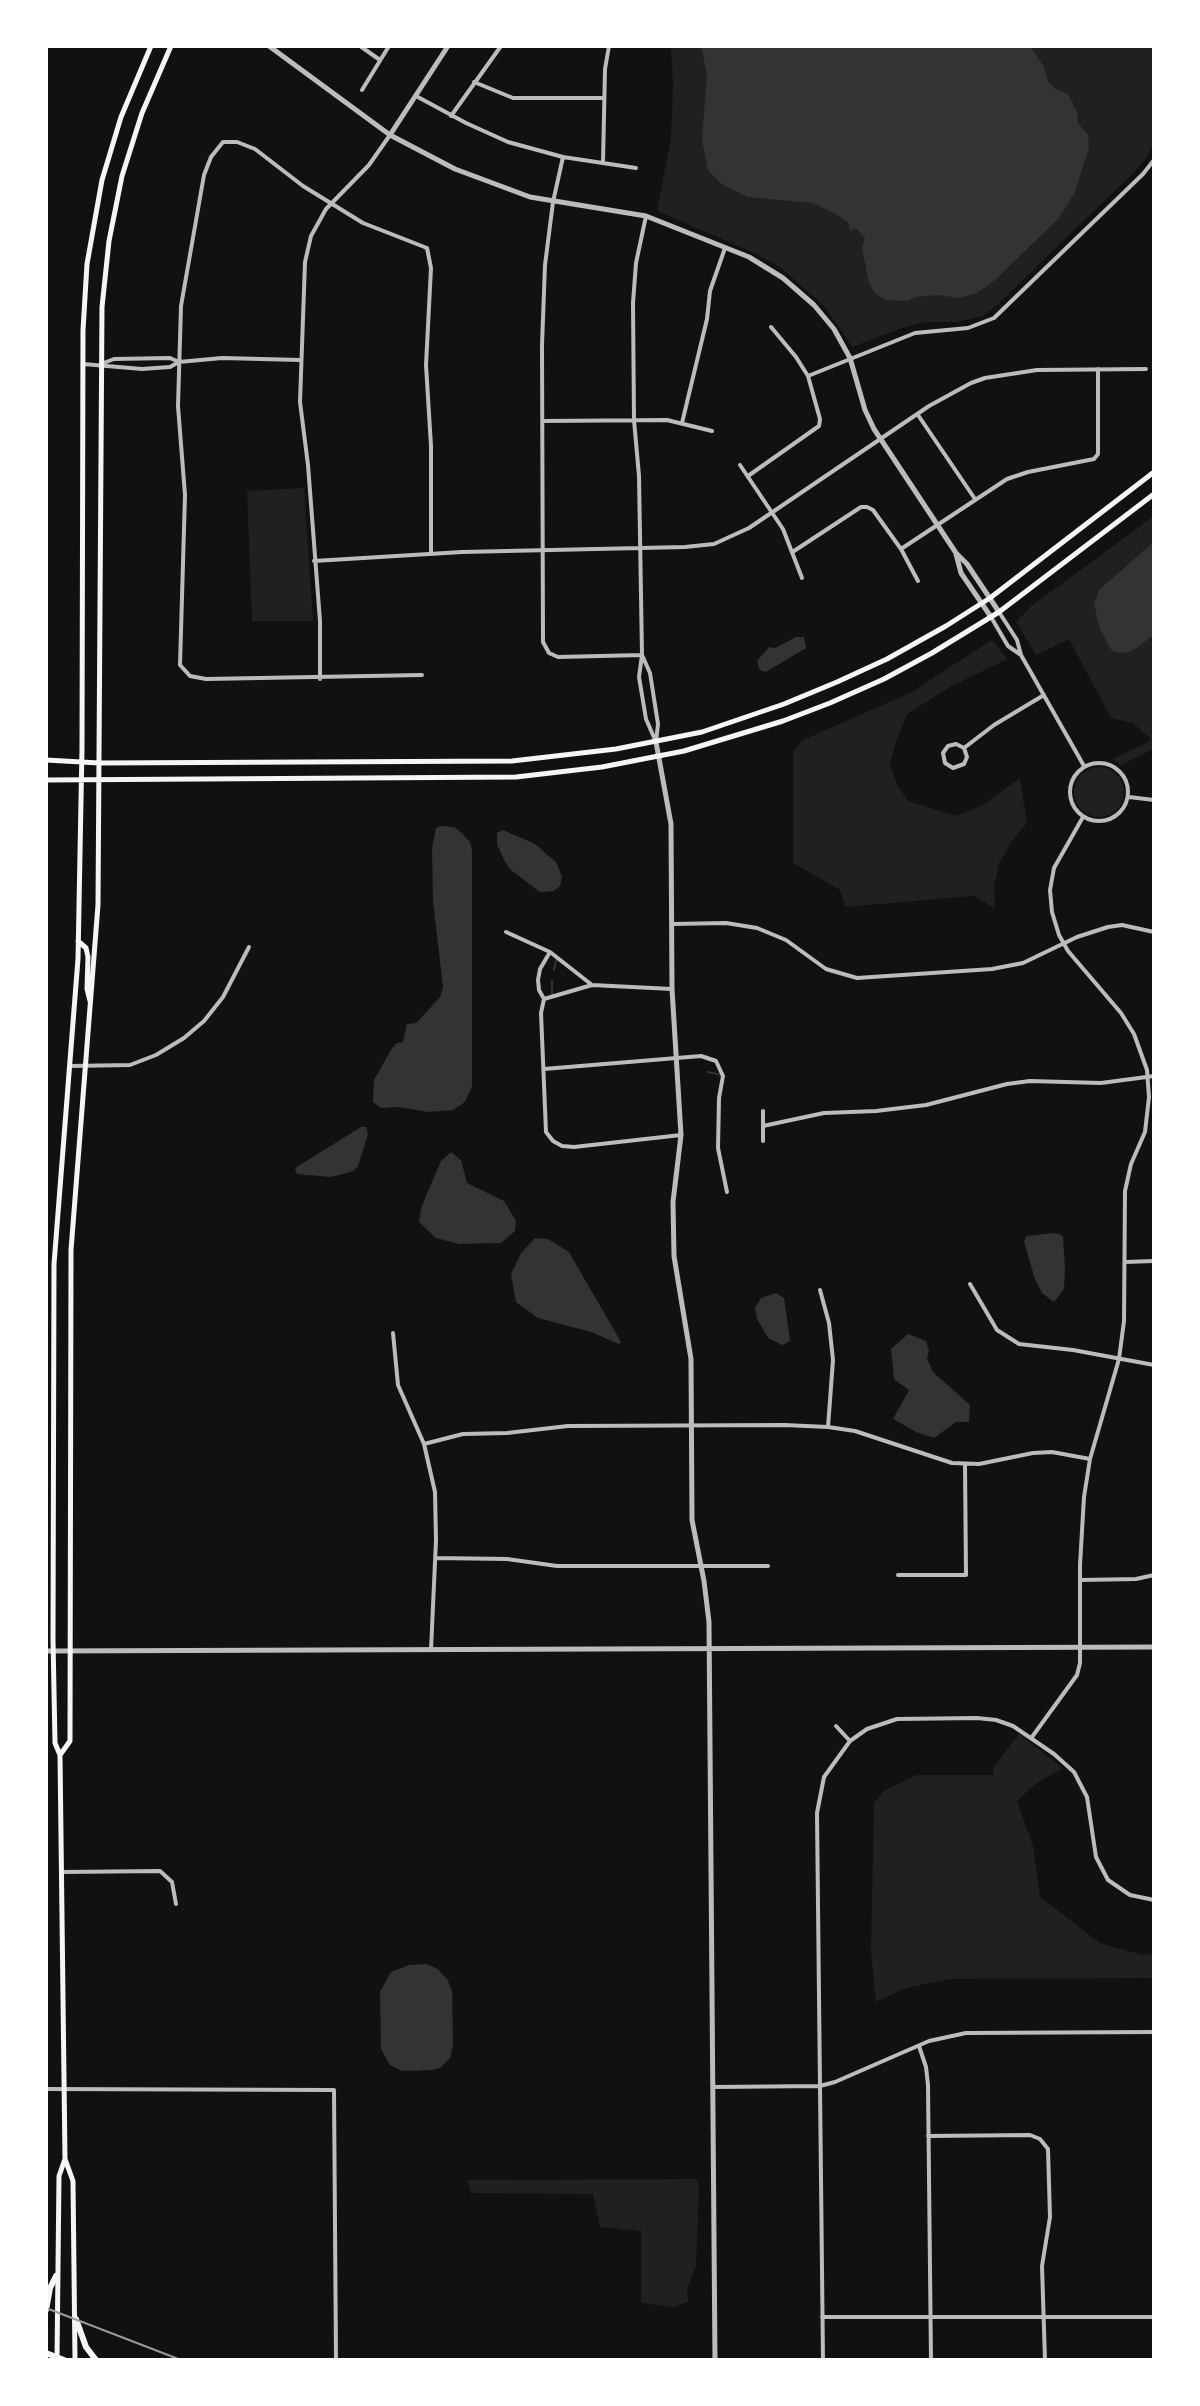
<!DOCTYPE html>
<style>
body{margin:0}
#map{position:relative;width:1200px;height:2406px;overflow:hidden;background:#111;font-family:Poppins,sans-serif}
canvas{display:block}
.frame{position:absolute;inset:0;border:48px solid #fff;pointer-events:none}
</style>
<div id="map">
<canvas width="1200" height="2406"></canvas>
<div class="frame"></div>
</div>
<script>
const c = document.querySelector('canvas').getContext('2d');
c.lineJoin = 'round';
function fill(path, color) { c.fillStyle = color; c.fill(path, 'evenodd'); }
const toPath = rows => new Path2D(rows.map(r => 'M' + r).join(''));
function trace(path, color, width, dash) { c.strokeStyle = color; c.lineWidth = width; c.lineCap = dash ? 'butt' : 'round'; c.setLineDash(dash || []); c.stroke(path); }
fill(toPath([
 [671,46,1154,46,1154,143,1145,160,1130,176,997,305,983,316,957,322,926,322,902,328,852,347,825,307,780,267,754,253,657,211,671,138,673,85],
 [304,488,313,621,252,621,247,491],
 [1154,516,1154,749,1121,765,1113,759,1152,740,1133,723,1111,718,1069,639,1036,655,1016,622,1030,607],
 [992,640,1007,659,950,687,907,714,896,742,890,763,897,785,908,801,956,816,981,806,1020,778,1027,823,1011,842,999,864,994,886,995,908,973,896,845,907,840,890,793,863,793,751,803,740,910,693],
 '1074 792a25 25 0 1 1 50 0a25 25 0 1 1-50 0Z',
 [1019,1734,1063,1768,1037,1783,1017,1801,1033,1846,1040,1897,1100,1943,1142,1955,1154,1954,1154,1978,950,1979,906,1988,876,2002,871,1952,874,1803,885,1790,917,1775,993,1775,994,1767],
 [696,2179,699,2186,696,2266,687,2289,688,2302,673,2307,641,2303,641,2231,600,2227,593,2194,471,2193,467,2180]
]), '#202020');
fill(toPath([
 [701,46,1030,46,1044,67,1048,81,1055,89,1068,94,1077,112,1078,123,1088,135,1089,147,1075,192,1059,218,995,280,977,293,959,298,938,295,915,297,906,301,886,300,876,294,869,283,862,248,865,238,857,229,849,230,849,223,841,217,813,203,747,197,722,184,708,171,702,140,707,74],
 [1154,542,1154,635,1132,651,1123,653,1112,651,1100,629,1094,604,1100,589],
 [796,637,804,637,806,648,766,672,760,670,757,661,769,647,775,648],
 [441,826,454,827,462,833,470,842,472,850,472,1086,465,1102,453,1110,428,1112,399,1107,381,1108,373,1102,374,1080,392,1048,397,1043,403,1042,407,1024,416,1023,422,1017,440,997,443,987,433,901,432,848,436,828],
 [503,830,535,844,556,862,562,877,560,886,554,891,540,892,511,870,505,862,497,844,497,833],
 [361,1127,366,1127,368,1134,358,1166,354,1171,331,1177,297,1174,295,1168],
 [451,1152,461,1160,467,1183,504,1201,516,1221,515,1231,501,1243,459,1244,436,1238,419,1222,421,1208,441,1161],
 [1055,1233,1063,1236,1065,1269,1064,1289,1054,1302,1042,1293,1035,1279,1024,1242,1026,1236],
 [535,1238,548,1239,569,1252,621,1342,619,1344,591,1332,538,1318,516,1302,511,1274,521,1253],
 [776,1293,784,1298,790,1341,782,1345,768,1338,757,1319,755,1308,761,1298],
 [908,1334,926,1341,929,1351,927,1358,933,1372,970,1405,969,1422,956,1422,934,1438,916,1432,893,1419,909,1390,894,1379,891,1349],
 [426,1964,438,1969,447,1979,452,1991,453,2046,450,2058,440,2068,432,2070,402,2071,390,2065,381,2049,380,1992,391,1972,409,1965]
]), '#333');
trace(toPath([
 [554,970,557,957],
 [552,994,552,981],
 [708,1072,722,1075]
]), '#333', 2);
trace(toPath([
 [360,46,380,60],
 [474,82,513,98,604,98],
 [362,90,389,46],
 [416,96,466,123,508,142,563,157,636,168],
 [451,116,501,46],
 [563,157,553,202,545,265,542,345,543,642,549,653,558,657,642,655,639,476,634,420,633,303,636,263,646,216],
 [603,162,605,69,609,46],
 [179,362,222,358,300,360],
 [83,364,142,369,170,367,179,362,170,358,114,359,101,364],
 [808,376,915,333,968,328,994,318,1143,174,1154,160],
 [918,415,975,499],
 [543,421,667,420,712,431],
 [682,423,707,319,710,291,725,248],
 [740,465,783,529,802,578],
 [748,476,819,426,820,419,808,376,796,357,771,327],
 [901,549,1007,479,1028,472,1094,459,1098,454,1098,369],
 [794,551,861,507,867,507,873,510,901,549,918,581],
 [314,561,462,552,685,547,714,544,749,528,929,406,971,383,985,378,1037,370,1146,369],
 [999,612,1017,640,1021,655,1084,766],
 [991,617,1008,646,1021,655],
 [642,655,650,673,658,724,656,742,646,719,639,677,642,655],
 [422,675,206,679,190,676,180,665,185,495,178,406,181,306,204,175,211,157,223,142,237,142,255,149,303,186,363,223,427,248,431,268,426,365,431,446,431,554],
 [320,679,320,621,308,465,300,402,305,262,311,236,326,209,369,165,390,135],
 [964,748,967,757,964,764,953,768,945,763,943,753,948,746,956,744,964,748,994,725,1044,695],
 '1070 792a29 29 0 1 1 58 0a29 29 0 1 1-58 0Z',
 [1129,797,1154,800],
 [672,924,726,923,757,928,786,940,826,969,857,978,992,969,1023,963,1077,937,1108,927,1122,925,1154,932],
 [506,932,550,952,592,985],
 [550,952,540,969,538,980,539,990,544,999,541,1013,546,1132,553,1141,562,1146,574,1147,681,1135],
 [544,999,592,985,672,989],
 [70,1066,130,1065,156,1055,184,1038,204,1021,223,997,249,947],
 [544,1069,701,1056,716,1061,723,1076,719,1098,718,1148,727,1192],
 [763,1111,763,1141],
 [763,1126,824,1113,876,1111,926,1105,1007,1084,1030,1081,1101,1083,1154,1076],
 [1125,1262,1154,1261],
 [970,1284,997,1330,1019,1344,1073,1350,1154,1365],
 [820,1290,829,1323,833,1360,828,1427],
 [393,1333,398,1385,424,1444,435,1492,436,1540,431,1650],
 [424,1444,463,1434,507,1433,568,1426,784,1425,828,1427,855,1431,952,1463,979,1464,1033,1453,1052,1452,1090,1459],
 [436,1558,507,1559,557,1566,768,1566],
 [898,1575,966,1575,965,1464],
 [1080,1580,1136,1579,1154,1575],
 [836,1726,850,1741,867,1729,897,1719,977,1718,996,1720,1013,1726,1054,1754,1074,1772,1087,1797,1096,1857,1108,1880,1130,1895,1154,1900],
 [1032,1737,1077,1675,1080,1663,1080,1565,1084,1497,1090,1459,1119,1359,1124,1321,1125,1191,1131,1164,1145,1132,1149,1097,1147,1070,1134,1034,1121,1013,1068,951,1059,935,1052,912,1050,890,1054,868,1083,817],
 [63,1872,160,1871,172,1882,176,1904],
 [919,2046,926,2067,928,2085,931,2360],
 [713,2087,820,2086,835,2082,929,2041,966,2033,1154,2032],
 [46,2089,334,2090,336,2360],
 [928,2136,1030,2135,1040,2139,1048,2149,1050,2217,1042,2266,1045,2360],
 [822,2317,1154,2317],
 [823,2360,817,1813,824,1777,850,1741]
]), '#bcbcbc', 4);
trace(toPath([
 [269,46,390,135,455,169,530,197,646,216,749,257,783,278,814,305,834,329,850,358,865,410,874,429,956,553,967,564,999,612],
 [390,135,448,46],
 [956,554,961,573,991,617],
 [656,742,671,824,672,989,681,1135,673,1202,674,1256,691,1359,692,1520,704,1581,709,1622,715,2360],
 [46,1651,1154,1647]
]), '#bcbcbc', 5);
trace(toPath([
 [46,760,99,763,512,761,616,749,702,732,784,704,837,682,887,659,946,626,990,598,1154,472],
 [46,780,516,777,602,767,684,751,783,721,830,703,884,679,932,653,999,612,1154,494],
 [78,941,86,948,88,957,87,989,90,1001],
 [60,1755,70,1741,71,1250,98,905,102,307,109,241,122,176,142,113,171,46],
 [57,2359,59,2176,65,2159],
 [75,2360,73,2181,65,2159,60,1755,55,1743,53,1639,54,1264,78,959,82,748,83,330,87,264,102,180,121,117,151,46]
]), '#f5f5f5', 5);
trace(toPath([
 [46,2310,50,2288,56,2276],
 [76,2319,86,2347,96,2360],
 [46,2353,64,2360]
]), '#f5f5f5', 6);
trace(toPath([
 [46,2308,181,2360]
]), '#9a9a9a', 2);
</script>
